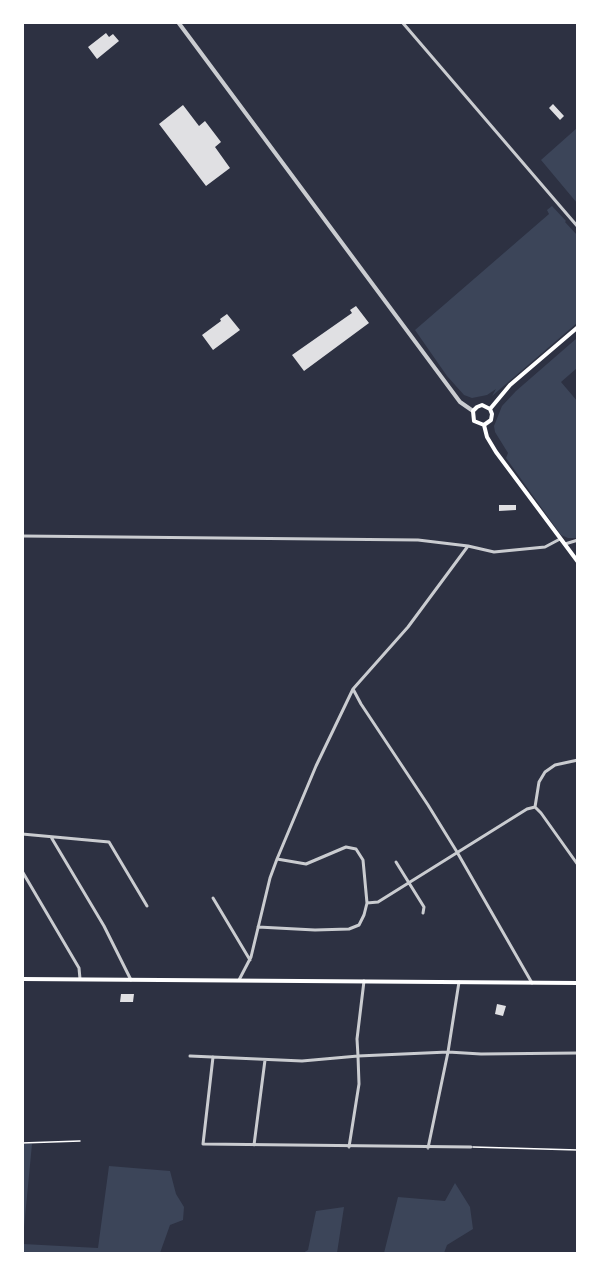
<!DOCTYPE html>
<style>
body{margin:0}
#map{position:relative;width:600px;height:1276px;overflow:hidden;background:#2d3142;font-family:Bitter,serif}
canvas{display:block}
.frame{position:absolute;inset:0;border:24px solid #fff;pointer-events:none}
</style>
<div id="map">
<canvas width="600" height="1276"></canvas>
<div class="frame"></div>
</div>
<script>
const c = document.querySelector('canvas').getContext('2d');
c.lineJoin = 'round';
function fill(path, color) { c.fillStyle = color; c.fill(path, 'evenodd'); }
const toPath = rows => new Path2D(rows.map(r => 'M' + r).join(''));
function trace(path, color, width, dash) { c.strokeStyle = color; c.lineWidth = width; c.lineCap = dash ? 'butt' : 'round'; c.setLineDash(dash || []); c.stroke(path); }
fill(toPath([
 [577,128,577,203,541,160],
 [552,206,566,221,565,222,577,235,577,323,492,396,496,389,487,395,472,398,464,395,447,376,415,330,549,214,547,210],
 [577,338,577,368,561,382,578,402,577,538,568,538,561,535,506,458,508,453,495,432,494,426,502,406,516,391],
 [23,1144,32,1144,23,1238,22,1144],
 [109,1166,170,1171,176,1194,184,1207,183,1220,170,1225,160,1253,23,1253,23,1244,98,1248],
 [455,1183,470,1207,473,1229,447,1245,444,1253,384,1253,398,1197,445,1201],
 [344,1207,337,1253,303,1253,308,1250,316,1211]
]), '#3c4559');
fill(toPath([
 [106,33,109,37,113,34,119,41,97,59,88,47],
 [553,104,564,116,560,120,549,108],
 [183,105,199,126,205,121,221,142,215,147,230,168,206,186,159,124],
 [356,306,369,323,304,371,292,355,352,313,350,310],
 [227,314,240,330,213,350,202,335,221,321,220,319],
 [499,505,516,505,516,510,499,511],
 [121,994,134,994,133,1002,120,1002],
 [497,1004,506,1006,503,1016,495,1014]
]), '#e0e0e3');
trace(toPath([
 [22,1143,80,1141],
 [473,1147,578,1150]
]), '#fff', 1.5);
trace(toPath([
 [402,22,578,227],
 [22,536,418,540,468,546,494,552,545,547,560,539],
 [565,544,578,540],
 [353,689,361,704,428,805,457,852,532,983],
 [535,807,539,782,545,772,555,765,578,760],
 [535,807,541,813,578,865],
 [22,834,109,842,147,906],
 [51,837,104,926,131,980],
 [396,862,424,907,423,913],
 [22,871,79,968,80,979],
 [213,898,250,960],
 [367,903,378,902,527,809,535,807],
 [258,927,315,930,349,929,359,925,364,915,367,903,363,860,356,849,346,847,306,864,277,859],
 [239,980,251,957,270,878,277,859,316,766,353,689,408,627,468,546],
 [190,1056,302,1061,358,1056,357,1039,364,981],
 [213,1057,203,1144,471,1147],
 [254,1145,265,1060],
 [349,1147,359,1084,358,1056,448,1052,481,1054,578,1053],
 [428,1148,448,1052,459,982]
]), '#caccd0', 3);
trace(toPath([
 [178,22,460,402,473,411]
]), '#caccd0', 4);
trace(toPath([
 [490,409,510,385,578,327],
 [484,425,487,437,496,452,578,562],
 [484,425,474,421,473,411,477,407,482,405,490,409],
 [484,425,491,420,492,414,490,409],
 [22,979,578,983]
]), '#fff', 4);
</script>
